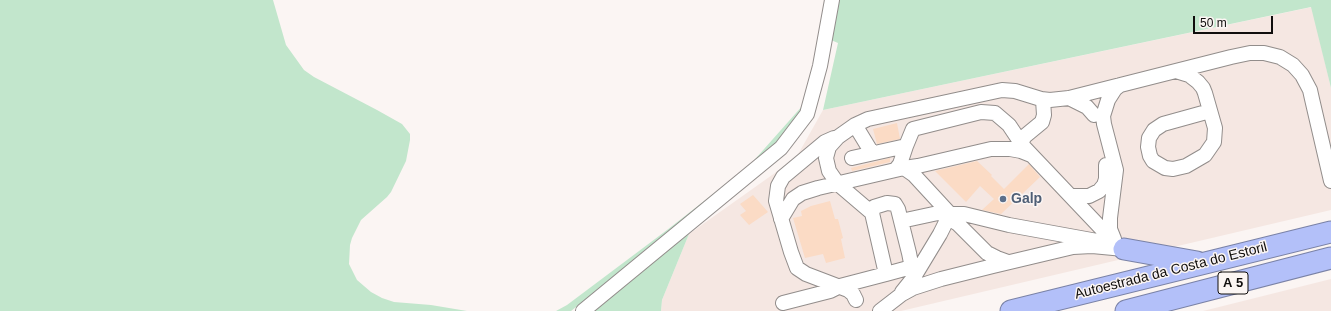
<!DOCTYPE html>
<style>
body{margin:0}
#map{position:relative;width:1331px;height:311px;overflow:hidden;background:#fbf5f3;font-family:Helvetica,sans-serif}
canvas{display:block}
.scale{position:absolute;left:1193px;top:16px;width:80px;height:18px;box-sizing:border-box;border:2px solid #100e0d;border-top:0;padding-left:5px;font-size:12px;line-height:14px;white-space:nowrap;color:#100e0d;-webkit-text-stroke:3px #fbf5f3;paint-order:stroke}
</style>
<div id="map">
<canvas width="1331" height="311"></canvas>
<div class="scale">50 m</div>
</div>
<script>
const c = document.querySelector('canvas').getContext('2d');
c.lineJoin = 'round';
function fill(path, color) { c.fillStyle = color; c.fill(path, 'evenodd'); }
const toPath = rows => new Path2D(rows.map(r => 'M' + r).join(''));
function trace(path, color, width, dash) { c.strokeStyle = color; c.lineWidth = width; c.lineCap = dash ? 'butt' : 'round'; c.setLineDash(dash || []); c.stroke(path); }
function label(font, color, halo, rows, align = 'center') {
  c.font = font + ' Helvetica,sans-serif'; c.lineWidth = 3; c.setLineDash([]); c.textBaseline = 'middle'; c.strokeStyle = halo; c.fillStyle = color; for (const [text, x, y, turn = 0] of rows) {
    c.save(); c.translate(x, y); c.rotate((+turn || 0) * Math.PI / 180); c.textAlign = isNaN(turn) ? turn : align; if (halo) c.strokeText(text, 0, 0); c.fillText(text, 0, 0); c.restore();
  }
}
fill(toPath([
 [1312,7,1331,88,1331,210,901,311,661,311,662,300,689,234,796,158,823,110],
 [1331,279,1331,311,1203,311]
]), '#f5e7e2');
fill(toPath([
 [0,0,273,0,286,45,304,70,314,77,377,110,402,124,410,134,410,140,406,161,391,192,387,197,361,220,352,238,350,245,349,264,357,280,371,292,382,298,394,302,431,305,467,311,0,311],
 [839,0,1331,0,1331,88,1311,7,823,110,838,43,831,40],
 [804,104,786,138,702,207,571,311,556,311,567,305,667,230,749,166],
 [689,234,662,300,661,311,590,311]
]), '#c2e6cc');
fill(toPath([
 [897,123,900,139,877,144,873,129],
 [890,158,890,162,852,171,851,168],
 [977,161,992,175,991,176,1004,189,1029,164,1040,177,1001,214,982,210,994,199,980,186,966,202,935,171],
 [753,195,768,212,749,225,740,215,746,211,740,204],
 [830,201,835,219,838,219,843,238,841,239,845,258,826,263,823,254,805,258,793,218,802,216,801,211,811,206]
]), '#fbdbc5');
const minor = toPath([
 [1176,71,1189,75,1198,82,1203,88,1205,93,1215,128,1214,142,1205,155,1186,166,1173,169,1165,168,1153,161,1150,156,1148,147,1149,138,1154,130,1163,124,1210,111],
 [1069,98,1087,107,1094,115],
 [855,125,872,153],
 [834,138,825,142,783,177,778,186,776,201,791,252,797,268,806,274,848,290,853,294,856,300],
 [1022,144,1023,139,1025,136,1042,122,1044,115,1043,100],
 [852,158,906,146],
 [904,168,914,175,950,214,964,214,1009,225,1097,241],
 [896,169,900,164,906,146,913,129,981,112,995,113,1009,125,1023,146,1117,245,1124,249],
 [1071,196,1089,196,1099,191,1104,185,1106,179,1106,165],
 [887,203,895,204,898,209,909,253,911,263,908,268,886,274,872,213,874,207,887,203],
 [872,213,838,184,829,171,826,158,829,147,838,137,855,125,868,119,1002,90,1015,91,1041,99,1050,100,1069,98,1231,57,1250,53,1264,53,1280,57,1293,65,1302,75,1310,90,1312,99,1331,181],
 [948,218,958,224,987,253,997,258,1008,262],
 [781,219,793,199,802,193,818,188,904,168,918,166,991,149,1010,149,1021,151,1031,155],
 [901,221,938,213,950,214,940,234,914,277,902,292],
 [1114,239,1110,229,1110,218,1116,170,1104,124,1103,116,1108,100,1115,89,1120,85],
 [783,303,830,291,840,286,886,274],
 [583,311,781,148,807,114,820,66,832,0],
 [880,311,902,294,913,288,941,279,993,266,1073,247,1092,246,1124,249]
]);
const highway = toPath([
 [1124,249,1197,262],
 [1011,311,1331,232],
 [1126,311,1331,258]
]);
trace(minor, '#928d8b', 16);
trace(highway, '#7a82a6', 23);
trace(minor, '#fff', 14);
trace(highway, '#b3c0f9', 21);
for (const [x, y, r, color] of [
 [1003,199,4,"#5c6f8a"]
]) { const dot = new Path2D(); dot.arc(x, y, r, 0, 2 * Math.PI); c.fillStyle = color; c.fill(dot); trace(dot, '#fbf5f3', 1.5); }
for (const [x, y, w] of [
 [1233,283,30]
]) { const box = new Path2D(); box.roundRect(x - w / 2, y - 11, w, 22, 3); c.fillStyle = '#fbf5f3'; c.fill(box); trace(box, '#100e0d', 1); }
label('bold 13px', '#100e0d', null, [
 ["A 5",1233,283]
]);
label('bold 14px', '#4e5e75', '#fbf5f3', [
 ["Galp",1011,199]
], 'left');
label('14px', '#100e0d', '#fbf5f3', [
 ["Autoestrada da Costa do Estoril",1171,271,-14]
]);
</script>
